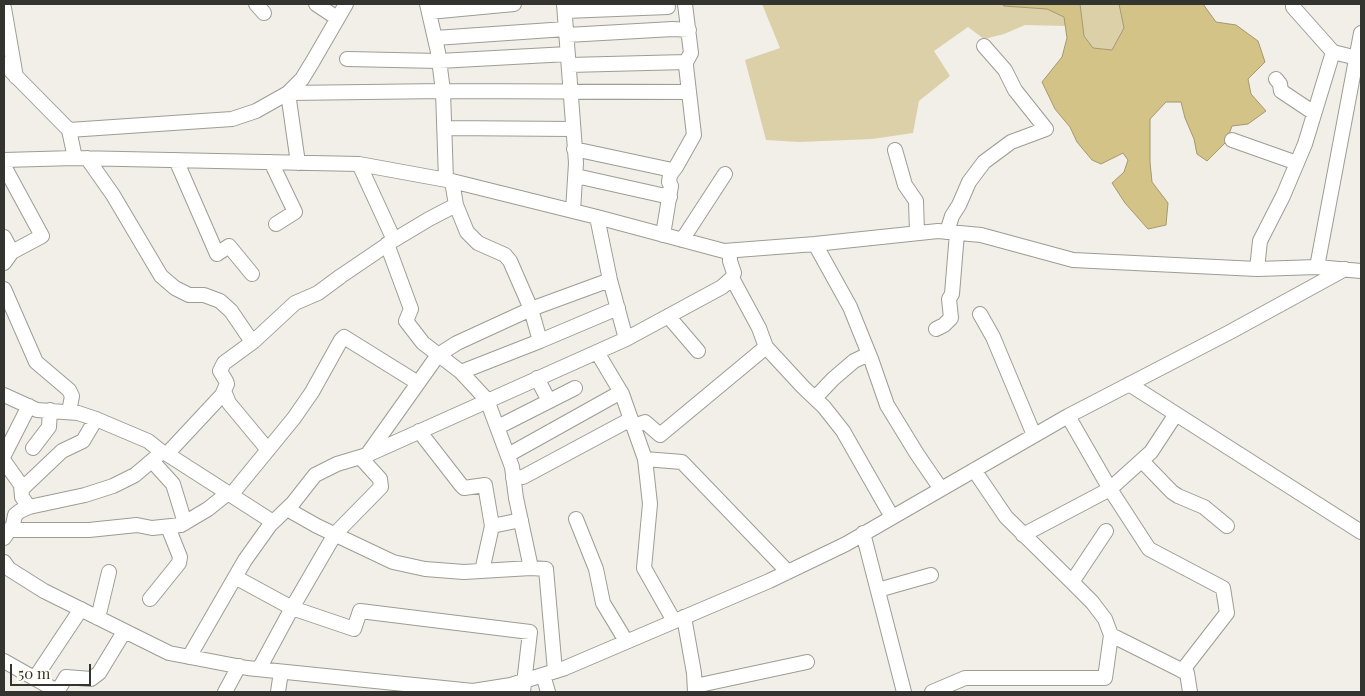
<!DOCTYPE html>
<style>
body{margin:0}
#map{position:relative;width:1365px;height:696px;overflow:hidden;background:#f1efe8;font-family:"Playfair Display",serif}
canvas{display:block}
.frame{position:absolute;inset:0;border:5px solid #333330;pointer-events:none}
.scale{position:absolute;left:10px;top:664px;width:81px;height:22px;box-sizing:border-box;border:2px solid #333330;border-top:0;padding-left:6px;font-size:15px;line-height:18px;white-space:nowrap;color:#333330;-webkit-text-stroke:4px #fffdf6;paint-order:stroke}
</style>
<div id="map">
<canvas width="1365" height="696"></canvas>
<div class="frame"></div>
<div class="scale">50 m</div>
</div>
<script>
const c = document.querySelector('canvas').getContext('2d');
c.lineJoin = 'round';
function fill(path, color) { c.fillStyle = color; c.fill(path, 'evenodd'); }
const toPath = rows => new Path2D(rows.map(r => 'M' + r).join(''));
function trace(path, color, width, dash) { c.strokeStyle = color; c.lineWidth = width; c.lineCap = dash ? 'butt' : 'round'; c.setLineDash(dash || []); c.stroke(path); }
fill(toPath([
 [762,4,1002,4,1004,6,1047,9,1064,17,1066,26,1025,25,1004,34,984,39,968,27,934,51,950,76,919,101,913,133,872,139,799,142,766,140,745,60,780,48],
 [1080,4,1119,4,1124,28,1112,50,1093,48,1084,36]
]), '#dbd0a7');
const water = toPath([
 [1002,4,1080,4,1084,36,1093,48,1112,50,1124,28,1119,4,1203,4,1216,22,1236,25,1258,41,1265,62,1248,79,1251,94,1266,111,1248,124,1232,126,1226,142,1207,161,1197,154,1194,139,1185,118,1181,102,1166,102,1150,119,1150,162,1152,182,1168,203,1166,225,1148,229,1125,203,1112,183,1124,172,1128,160,1123,153,1101,164,1092,160,1077,142,1070,127,1055,109,1042,82,1062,57,1067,38,1064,17,1047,9,1004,6,1002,4]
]);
fill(water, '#d4c387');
trace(water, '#a4986d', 1);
const minor = toPath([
 [256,4,264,13],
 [316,4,337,18],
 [427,4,438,52,443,91,446,180],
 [564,4,576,163,573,211],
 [1293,4,1293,7,1333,52],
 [4,8,16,77],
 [565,11,668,7],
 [429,12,514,4],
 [567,35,673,29,689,30],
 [435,38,566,29],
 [347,59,439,61,568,54],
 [4,64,69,130,75,158],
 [569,65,686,62],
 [1276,79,1280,84,1281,91,1314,113],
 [444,128,573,129],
 [69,130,232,119,256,111,288,93,302,79,313,61,346,4],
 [1232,140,1297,163],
 [574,149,672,170],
 [895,150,905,185,916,201,917,233],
 [87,158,113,195,161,276,175,288,189,295,204,295,220,301,231,311,248,336,254,341],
 [4,160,75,158,359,164,452,181,597,217,724,251,815,244,938,231,981,235,1073,260,1257,269,1317,267,1361,271],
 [176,160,217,254,229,246,252,274],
 [271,162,295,212,276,224],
 [298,163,288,93,443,91,689,92],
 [359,164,394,240],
 [4,166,42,236,12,252,4,263],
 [576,176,670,197],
 [452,181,456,205,467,232,478,243,505,255,510,261,531,309,610,280],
 [597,217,610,280,626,339],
 [947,232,952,216,959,205,969,182,984,162,1011,142,1046,129,1015,90,1005,70,984,46],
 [663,235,671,186,669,182,670,175,676,167,694,135,686,66,686,62,691,53,685,4],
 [4,237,12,252],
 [682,240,725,174],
 [387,244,411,309,406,321,423,343,461,372,487,400,512,467,516,498,531,568],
 [815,244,850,307,871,359,887,405,917,454,941,489],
 [1317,267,1361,33],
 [1257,269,1260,241,1283,196,1305,144,1333,52,1357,58],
 [732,278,759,328,766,347,803,387,824,407,843,431,892,517],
 [4,289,36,362,69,390,72,396,69,412],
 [980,314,993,337,1034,435],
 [668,316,698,351],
 [936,329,944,325,951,318,949,299,952,294,957,233],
 [597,352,622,394,645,459,682,462,788,572],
 [461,372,540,341,618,308],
 [537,378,549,401],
 [1129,384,1361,532],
 [224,391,229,403,268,450],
 [4,395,37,410,78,413,96,419,148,441,162,452],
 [815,398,833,379,854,361,869,354],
 [1068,416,1110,489,1151,452,1176,414],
 [634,426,645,422,660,435,766,347],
 [498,427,575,388],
 [419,431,461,485,464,488,485,485,492,526,482,571],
 [33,448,49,427,50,410],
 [167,454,222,395,227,384,226,381,220,371,224,363,254,341,295,303,318,293,341,276,394,240,429,219,456,205],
 [4,455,29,406],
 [367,455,438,355,457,343,531,309,540,341],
 [508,455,621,392],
 [360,457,380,479,381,487,335,534,292,608,354,629,360,611,530,632,523,692],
 [645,459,650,504,644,568,674,621],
 [4,461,21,485,22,497,29,507],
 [1142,461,1172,492,1178,496,1204,507,1227,526],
 [153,462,173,484,185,523],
 [513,478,523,477,631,419],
 [23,488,62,451,83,441,96,419],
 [231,495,294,418,312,392,341,340,344,337,418,383],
 [287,509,317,526,393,562,425,569,464,572,531,568,546,569,555,671],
 [576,519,596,569,603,603,626,641],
 [492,526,521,520],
 [11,530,89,530,137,525,152,528,181,525,208,509,228,493],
 [863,533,904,692],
 [1023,535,1110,489,1149,549,1223,588,1227,613,1182,671],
 [4,538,13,525,15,515,20,511,29,507,85,495,113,486,135,475,162,452,167,454,273,522],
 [4,562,9,569,44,591,169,653,247,668,473,691,511,685,565,668,769,581,846,544,1068,416,1230,332,1345,269],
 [235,577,292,608,259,669],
 [1072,582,1106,531],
 [878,590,931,575],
 [150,599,179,563,180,557,168,527],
 [684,617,694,673,695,692],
 [98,618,109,572],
 [1111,635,1187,673,1190,692],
 [189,657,245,560,270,525,293,503,315,475,337,464,367,455,626,339,722,287,732,278,734,273,730,261,730,251],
 [4,661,57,691],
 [543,675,548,692],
 [35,678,81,609],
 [695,686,807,662],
 [57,692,66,677,91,679,99,673,124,632],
 [225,692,239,666],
 [278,692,281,672],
 [932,692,965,678,1105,678,1111,635,1105,619,1092,602,1072,582,1006,517,974,470]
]);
trace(minor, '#9d9c95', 16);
trace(minor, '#fff', 14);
</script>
